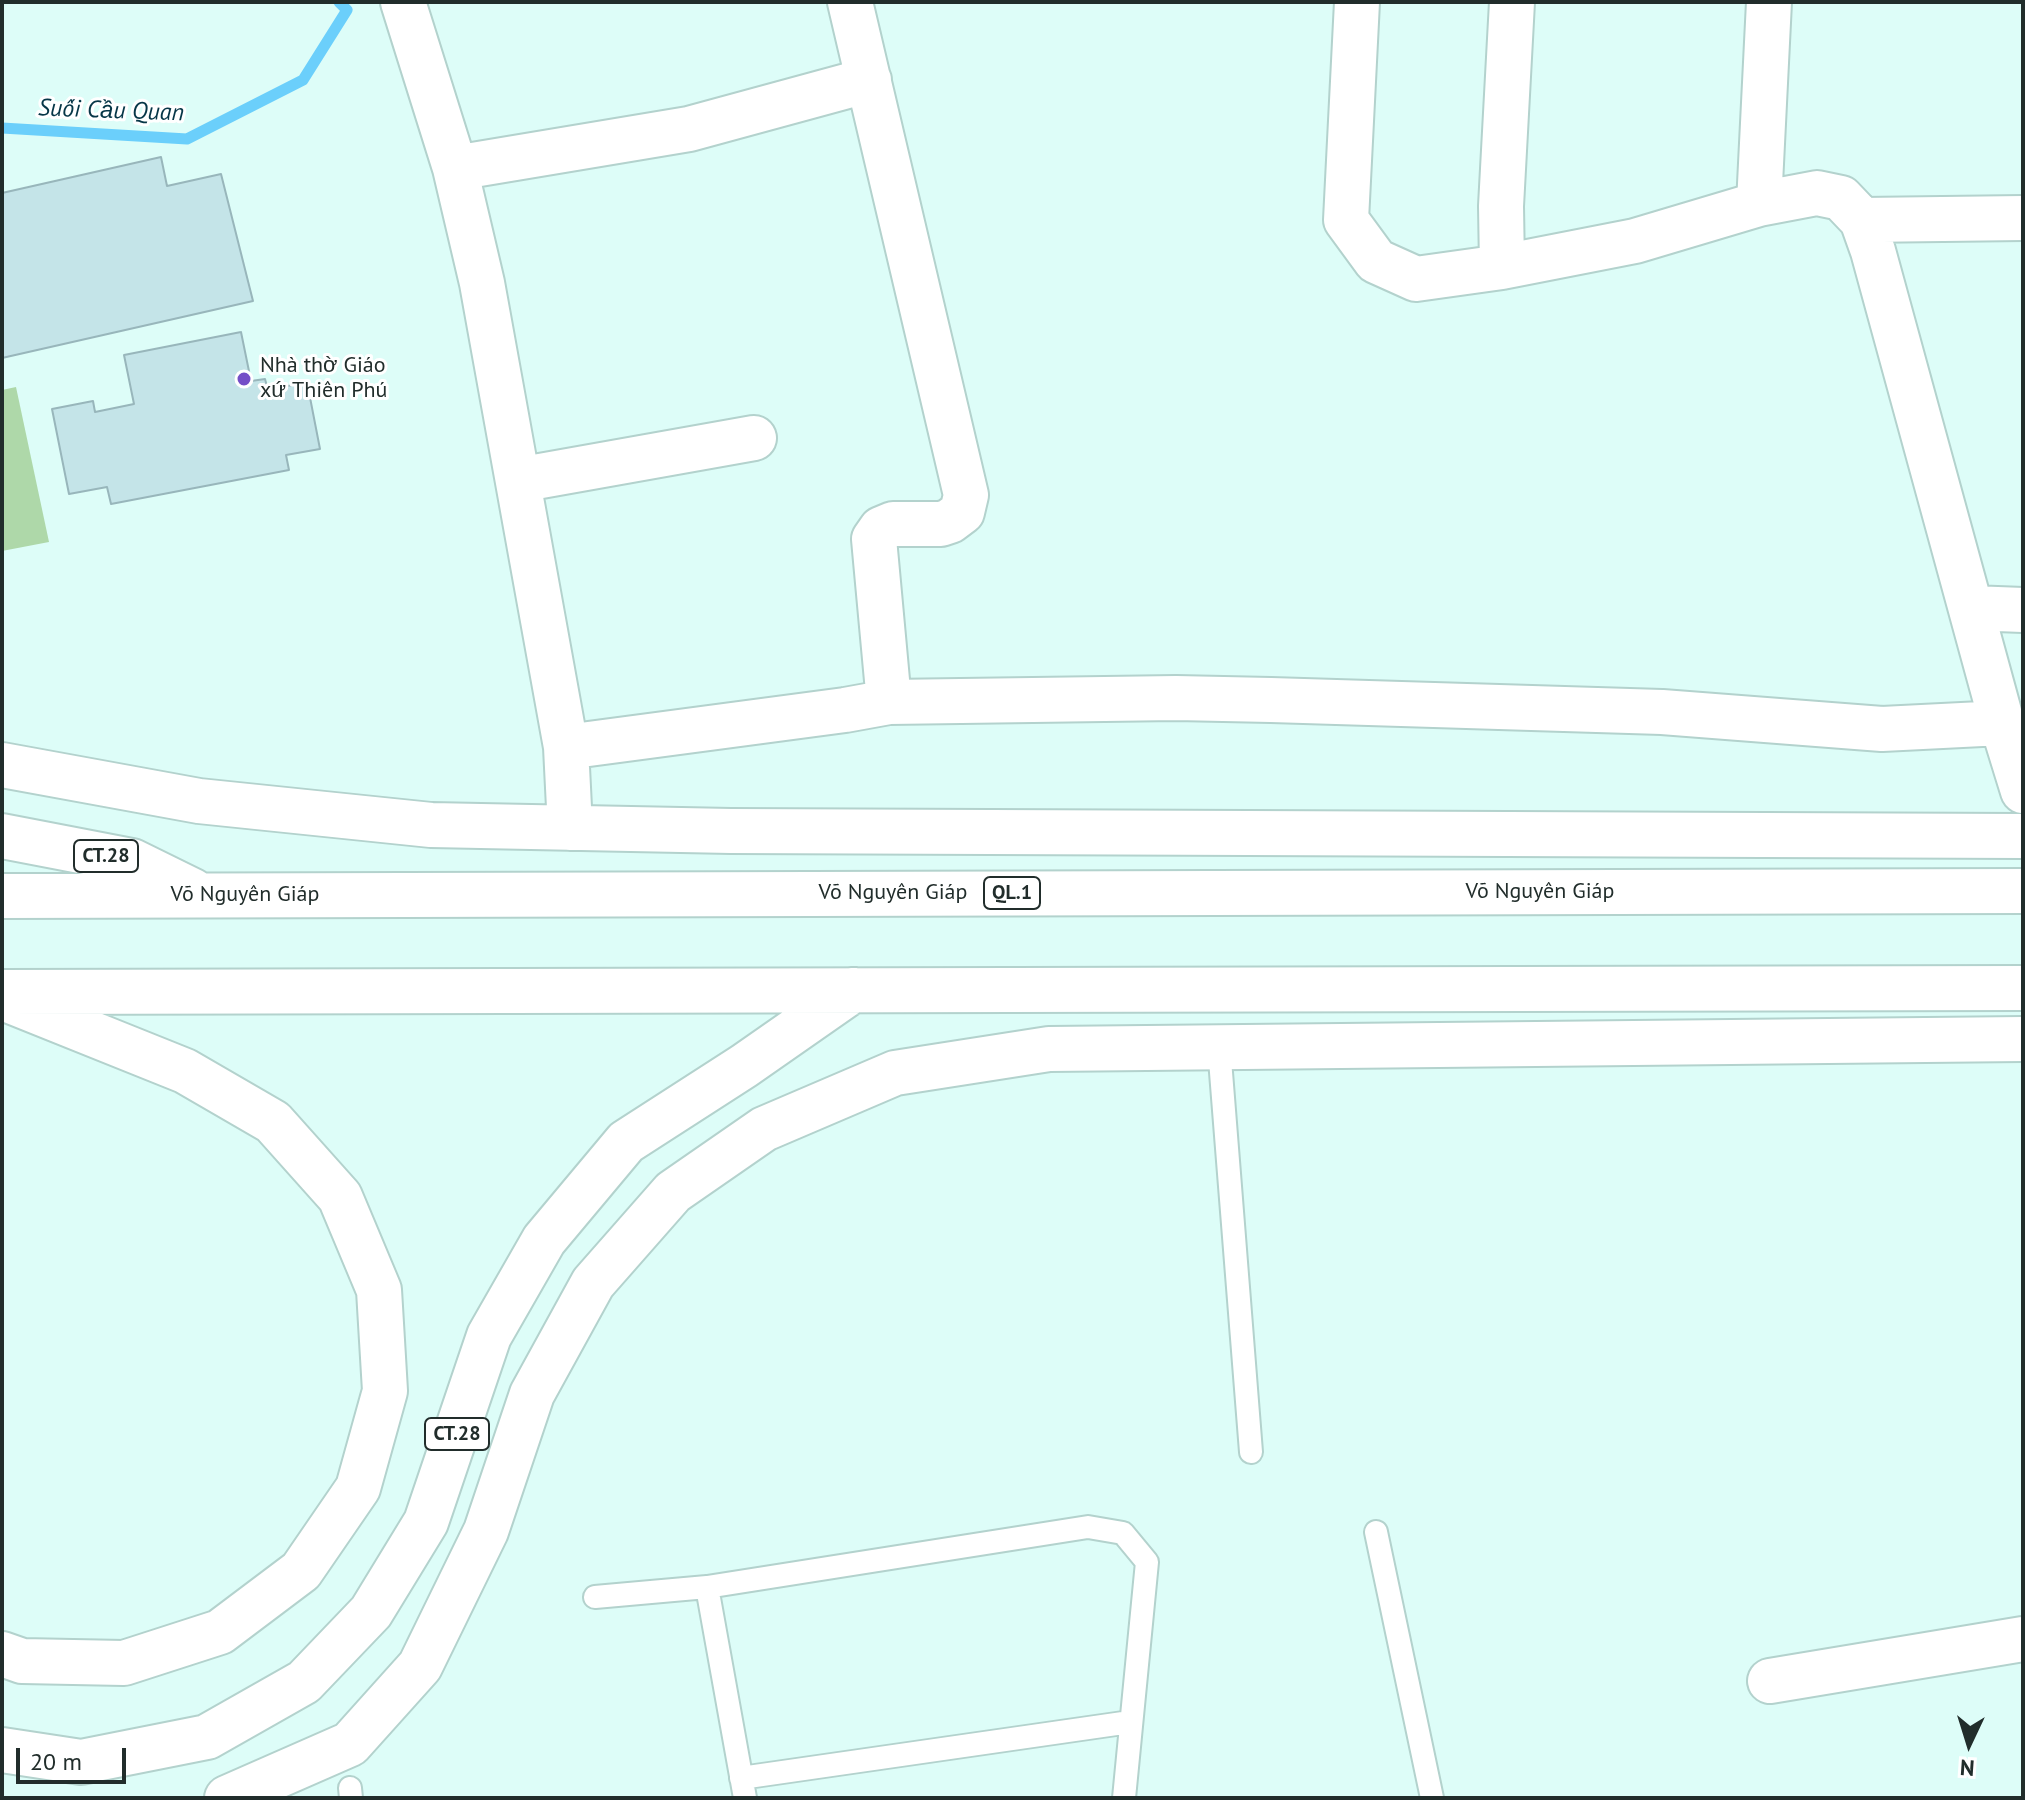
<!DOCTYPE html>
<meta charset="utf-8">
<style>
body{margin:0}
#map{position:relative;width:2025px;height:1800px;overflow:hidden;background:#ddfdf8;font-family:"PT Sans",sans-serif}
canvas{display:block}
.frame{position:absolute;inset:0;border:4px solid #212d2b;pointer-events:none}
.north{position:absolute;left:1929px;top:1704px;width:80px;height:80px;-webkit-text-stroke:6px #fff;paint-order:stroke;rotate:184deg;font-size:22px;font-weight:700;line-height:32px;text-align:center;color:#212d2b}
.north::after{content:'';display:block;margin:auto;width:28px;height:36px;background:#212d2b;clip-path:polygon(50% 0,100% 100%,50% 72%,0 100%)}
.scale{position:absolute;left:16px;top:1748px;width:110px;height:36px;box-sizing:border-box;border:4px solid #212d2b;border-top:0;padding-left:10px;font-size:24px;line-height:28px;white-space:nowrap;color:#212d2b;-webkit-text-stroke:6px #fff;paint-order:stroke}
</style>
<div id="map">
<canvas width="2025" height="1800"></canvas>
<div class="frame"></div>
<div class="north">N</div>
<div class="scale">20 m</div>
</div>
<script>
const c = document.querySelector('canvas').getContext('2d');
c.lineJoin = 'round';
function fill(path, color) { c.fillStyle = color; c.fill(path, 'evenodd'); }
const toPath = rows => new Path2D(rows.map(r => 'M' + r).join(''));
function trace(path, color, width, dash) { c.strokeStyle = color; c.lineWidth = width; c.lineCap = dash ? 'butt' : 'round'; c.setLineDash(dash || []); c.stroke(path); }
function label(font, color, halo, rows, align = 'center') {
  c.font = font + ' "PT Sans",sans-serif'; c.lineWidth = 6; c.setLineDash([]); c.textBaseline = 'middle'; c.strokeStyle = halo; c.fillStyle = color; for (const [text, x, y, turn = 0] of rows) {
    c.save(); c.translate(x, y); c.rotate((+turn || 0) * Math.PI / 180); c.textAlign = isNaN(turn) ? turn : align; if (halo) c.strokeText(text, 0, 0); c.fillText(text, 0, 0); c.restore();
  }
}
fill(toPath([
 [16,387,49,542,2,551,2,390]
]), '#aed8a9');
trace(toPath([
 [2,128,187,139,303,80,347,10,339,2]
]), '#6bcffb', 11);
const building = toPath([
 [161,157,167,186,221,174,253,301,2,358,2,193,161,157],
 [241,332,251,381,265,379,268,390,307,382,320,449,286,455,289,470,111,504,107,487,69,494,52,409,93,401,95,412,134,404,124,355,241,332]
]);
fill(building, '#c4e4e8');
trace(building, '#98b6bb', 2);
const lane = toPath([
 [1219,1047,1251,1452],
 [1376,1532,1432,1798],
 [595,1597,707,1587],
 [741,1778,1130,1722],
 [350,1788,351,1798],
 [745,1798,707,1587,1088,1527,1123,1533,1147,1562,1124,1798]
]);
const street = toPath([
 [403,2,455,168,482,283,566,747,570,828],
 [850,2,966,495,962,512,950,521,941,524,893,524,881,529,874,539,889,702],
 [1357,2,1346,220,1376,261,1416,279,1502,267,1635,241,1759,204,1817,193,1841,198,1862,220,1873,251,2002,723,2023,791],
 [455,168,689,129,869,80],
 [1759,204,1769,2],
 [1862,220,2023,218],
 [1502,267,1501,206,1512,2],
 [518,480,754,438],
 [1971,608,2023,610],
 [566,747,845,710,889,702,1176,698,1271,700,1662,712,1882,729,2002,723],
 [2,765,199,801,431,825,731,831,2023,836],
 [1770,1681,2023,1639],
 [227,1798,350,1744,420,1666,486,1531,532,1394,593,1283,673,1192,764,1129,895,1073,1049,1049,2023,1039]
]);
const highway = toPath([
 [2,836,132,861,193,891],
 [2,896,2023,891],
 [2,992,2023,988],
 [2,1654,22,1661,124,1663,220,1632,301,1571,358,1488,385,1391,379,1290,340,1197,273,1122,185,1071,8,1000],
 [2,1750,81,1762,207,1737,304,1682,371,1612,426,1522,489,1336,544,1240,626,1142,744,1066,853,990]
]);
trace(lane, '#b3d2cd', 26);
trace(street, '#b3d2cd', 48);
trace(highway, '#b3d2cd', 48);
trace(lane, '#fff', 22);
trace(street, '#fff', 44);
trace(highway, '#fff', 44);
for (const [x, y, r, color] of [
 [244,379,8,"#744ec7"]
]) { const dot = new Path2D(); dot.arc(x, y, r, 0, 2 * Math.PI); c.fillStyle = color; c.fill(dot); trace(dot, '#fff', 3); }
for (const [x, y, w] of [
 [106,856,64],
 [1012,893,56],
 [457,1434,64]
]) { const box = new Path2D(); box.roundRect(x - w / 2, y - 16, w, 32, 6); c.fillStyle = '#fff'; c.fill(box); trace(box, '#212d2b', 2); }
label('bold 20px', '#212d2b', null, [
 ["CT.28",106,856],
 ["QL.1",1012,893],
 ["CT.28",457,1434]
]);
label('22px', '#212d2b', '#fff', [
 ["Nhà thờ Giáo",260,366],
 ["xứ Thiên Phú",260,391]
], 'left');
label('22px', '#212d2b', '#fff', [
 ["Võ Nguyên Giáp",1540,892],
 ["Võ Nguyên Giáp",893,893],
 ["Võ Nguyên Giáp",245,895]
]);
label('italic 24px', '#063647', '#fff', [
 ["Suối Cầu Quan",111,111,2]
]);
</script>
